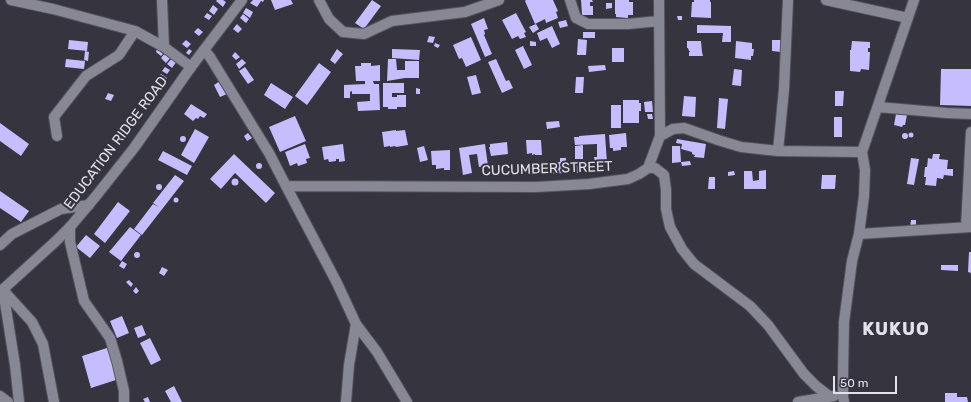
<!DOCTYPE html>
<style>
body{margin:0}
#map{position:relative;width:971px;height:402px;overflow:hidden;background:#35343f;font-family:Rubik,sans-serif}
canvas{display:block}
.scale{position:absolute;left:833px;top:376px;width:64px;height:18px;box-sizing:border-box;border:2px solid #e3e2e9;border-top:0;padding-left:5px;font-size:12px;line-height:14px;white-space:nowrap;color:#e3e2e9;-webkit-text-stroke:3px #35343f;paint-order:stroke}
</style>
<div id="map">
<canvas width="971" height="402"></canvas>
<div class="scale">50 m</div>
</div>
<script>
const c = document.querySelector('canvas').getContext('2d');
c.lineJoin = 'round';
function fill(path, color) { c.fillStyle = color; c.fill(path, 'evenodd'); }
const toPath = rows => new Path2D(rows.map(r => 'M' + r).join(''));
function trace(path, color, width, dash) { c.strokeStyle = color; c.lineWidth = width; c.lineCap = dash ? 'butt' : 'round'; c.setLineDash(dash || []); c.stroke(path); }
function label(font, color, halo, rows, align = 'center') {
  c.font = font + ' Rubik,sans-serif'; c.lineWidth = 4; c.setLineDash([]); c.textBaseline = 'middle'; c.strokeStyle = halo; c.fillStyle = color; for (const [text, x, y, turn = 0] of rows) {
    c.save(); c.translate(x, y); c.rotate((+turn || 0) * Math.PI / 180); c.textAlign = isNaN(turn) ? turn : align; if (halo) c.strokeText(text, 0, 0); c.fillText(text, 0, 0); c.restore();
  }
}
fill(toPath([
 [217,0,223,0,226,2,223,7,216,1],
 [253,0,264,0,263,2,261,1,257,7,250,3],
 [271,0,291,0,293,4,275,10],
 [372,0,381,6,364,29,355,23],
 [526,0,553,0,558,11,556,12,558,18,546,23,545,19,535,24,525,1],
 [581,0,592,0,593,2,590,2,590,6,593,6,593,15,582,15],
 [615,0,629,0,629,2,633,2,633,15,628,15,628,18,616,17,616,14,615,14],
 [694,0,710,0,710,2,711,2,711,18,691,17,692,2,694,2],
 [606,3,612,3,612,8,606,9],
 [213,5,218,9,214,15,209,11],
 [246,8,253,12,250,18,243,13],
 [207,13,212,16,209,20,204,17],
 [516,13,526,32,524,33,526,37,520,39,518,36,512,39,502,20],
 [243,14,249,19,246,23,240,18],
 [677,16,682,16,682,20,678,20],
 [484,18,488,29,484,30,485,34,484,35,492,54,485,57,471,24],
 [566,20,568,26,560,28,558,22],
 [237,24,242,29,238,33,233,29],
 [536,24,539,29,533,33,529,27],
 [697,25,731,26,731,42,722,42,723,33,697,33],
 [552,26,560,44,552,48,547,38,540,41,537,33],
 [198,28,203,32,199,36,194,32],
 [583,32,595,32,595,38,583,38],
 [429,36,435,37,433,43,427,42],
 [471,37,481,60,466,67,462,58,459,59,453,45],
 [578,39,587,40,586,55,577,55],
 [69,40,88,42,87,51,68,49],
 [186,40,191,44,187,48,182,44],
 [772,40,781,40,781,52,772,51],
 [530,41,536,42,536,46,530,46],
 [687,41,701,41,702,52,703,56,689,56,689,52,690,52,690,51,689,51,688,48,687,48],
 [736,41,752,43,752,49,754,49,753,56,751,56,751,60,735,58],
 [852,41,870,42,870,48,868,48,868,52,870,52,869,70,861,69,860,72,850,71,850,50,851,50],
 [435,43,440,45,438,48,434,46],
 [523,46,532,65,524,69,515,50],
 [612,48,624,48,624,62,612,62],
 [157,49,163,54,161,56,156,52],
 [189,49,192,51,189,55,186,53],
 [337,49,343,54,335,64,330,60],
 [392,49,420,50,419,60,392,58],
 [85,51,89,52,88,61,84,60],
 [166,52,172,56,166,63,161,58],
 [235,52,240,57,236,60,232,56],
 [173,57,177,61,172,68,167,64],
 [66,59,85,61,84,69,65,67],
 [242,59,246,63,239,69,236,64],
 [388,59,396,59,397,70,405,70,405,74,405,61,419,61,419,78,405,78,387,81],
 [496,59,506,81,509,80,513,88,502,93,488,62],
 [319,63,331,72,307,105,295,96],
 [361,63,371,63,371,66,380,65,380,81,373,81,374,84,379,84,380,110,358,111,357,102,370,101,370,94,352,94,352,91,350,92,350,98,344,98,344,85,365,84,365,81,356,81,355,66,361,66],
 [605,65,606,70,589,72,588,66],
 [165,67,170,70,167,74,162,71],
 [245,67,254,80,248,84,239,71],
 [734,69,742,70,741,86,732,85],
 [941,69,971,69,971,106,940,105],
 [161,74,167,78,164,82,158,78],
 [476,75,481,93,472,95,467,77],
 [576,77,584,77,583,93,575,93],
 [220,81,227,94,220,97,214,85],
 [271,83,293,97,285,109,264,95],
 [383,83,404,83,404,93,392,93,392,97,397,97,397,95,406,95,406,107,397,107,397,109,388,109,388,107,383,107],
 [416,88,420,89,420,94,416,94],
 [835,91,844,91,843,106,835,106],
 [108,93,114,95,111,101,105,99],
 [684,96,696,97,695,117,682,116],
 [719,98,728,99,725,129,717,128],
 [623,100,639,100,639,103,641,103,641,111,639,111,639,123,623,123],
 [652,101,653,112,645,112,644,102],
 [191,104,207,114,204,118,200,116,198,119,196,118,193,121,184,114],
 [611,105,621,105,621,128,611,128],
 [901,113,907,115,905,125,903,125,902,127,894,125,896,114,901,115],
 [647,114,652,114,653,119,648,119],
 [295,116,306,141,280,152,269,127],
 [834,117,842,117,842,137,834,137],
 [559,121,560,127,547,129,546,122],
 [0,123,29,144,21,156,0,141],
 [195,129,209,137,194,163,181,155],
 [396,130,396,131,405,130,408,145,396,147,395,146,390,147,390,146,384,147,382,132],
 '908.5 135a2.5 2.5 0 1 1 5 0a2.5 2.5 0 1 1-5 0Z',
 '902 136a3 3 0 1 1 6 0a3 3 0 1 1-6 0Z',
 [248,133,252,138,247,141,244,136],
 [626,133,627,147,621,147,621,150,613,151,613,148,610,148,609,135],
 [605,134,607,163,595,163,594,157,597,157,597,144,575,145,574,137,579,137,579,136],
 '180 139a3 3 0 1 1 6 0a3 3 0 1 1-6 0Z',
 [677,139,706,144,704,158,694,157,695,155,692,154,692,152,681,149,682,144,676,143],
 [526,140,541,140,542,155,535,155,535,154,532,155,532,153,527,154],
 [507,142,508,154,491,156,489,147,490,147,490,144],
 [305,144,310,158,306,159,307,163,298,166,297,163,290,166,285,152],
 [343,144,345,161,339,162,339,159,336,159,336,161,329,162,328,159,324,160,322,147],
 [485,144,488,166,479,167,477,154,469,155,472,173,463,175,459,148],
 [583,145,583,159,575,159,575,146],
 [424,146,428,160,420,162,417,148],
 [672,146,680,146,681,162,672,163],
 [450,150,450,170,444,170,444,168,436,169,436,165,432,165,431,151],
 [163,151,192,166,187,175,158,160],
 [234,154,275,193,266,203,235,173,221,189,210,179],
 [933,154,940,154,939,159,948,160,947,169,953,169,953,176,944,175,943,179,937,178,936,186,925,185,926,177,924,177,925,167,927,167,928,158,932,159],
 [560,158,566,158,566,173,541,174,541,163,560,162],
 [911,158,919,159,914,185,907,184],
 [690,161,691,165,682,166,681,162],
 '256 166a3 3 0 1 1 6 0a3 3 0 1 1-6 0Z',
 [575,164,581,164,582,173,576,173],
 [766,170,766,189,744,189,744,171,752,171,753,181,759,180,759,171],
 [734,171,735,175,728,176,728,172],
 [175,175,184,181,142,235,134,229,153,204,159,207,153,203],
 [822,175,836,175,835,189,821,189],
 [709,177,715,177,715,189,708,189],
 '231.5 182a3.5 3.5 0 1 1 7 0a3.5 3.5 0 1 1-7 0Z',
 '156 187a3 3 0 1 1 6 0a3 3 0 1 1-6 0Z',
 [0,191,29,211,21,222,0,208],
 '173.5 200a2.5 2.5 0 1 1 5 0a2.5 2.5 0 1 1-5 0Z',
 [118,202,130,211,105,243,94,234],
 [911,220,916,220,916,228,910,228],
 [130,227,141,235,121,261,109,252],
 [86,235,100,246,90,258,76,247],
 '134 255a3 3 0 1 1 6 0a3 3 0 1 1-6 0Z',
 [969,252,971,252,971,273,968,272],
 [122,261,127,264,124,269,119,266],
 [941,265,958,265,958,271,941,270],
 [162,267,168,270,164,276,159,273],
 [129,280,133,284,131,287,126,282],
 [136,287,139,291,136,294,133,291],
 [122,316,129,333,117,338,110,321],
 [142,325,146,335,138,338,134,328],
 [150,338,161,360,151,365,140,343],
 [110,347,119,379,91,388,82,356],
 [174,386,182,402,171,402,165,391],
 [945,393,957,393,957,397,967,397,968,402,945,402],
 [148,397,150,402,145,402,143,399]
]), '#c5bdfe');
const minor = toPath([
 [11,0,53,9,135,31,164,47,191,67],
 [162,0,164,47],
 [319,0,329,19,343,32,364,34,392,21,465,12,499,0],
 [570,0,576,18,588,24,628,24,659,21],
 [659,0,660,136],
 [826,0,908,18],
 [204,50,210,57,269,153,286,186,337,283,356,324,377,352,407,402],
 [878,107,947,113,971,114],
 [57,136,54,117,86,76,119,55,135,31],
 [778,151,784,89,788,0],
 [862,152,914,0],
 [648,168,655,168,664,175,666,190,666,209,670,227,682,249,694,264,750,306,768,325,804,374,816,386,829,396],
 [286,186,536,187,589,184,628,179,639,174,648,168,660,136,673,129,684,128,718,140,741,147,778,151,862,152,865,170,864,196,859,234,852,261,844,322,843,375,843,396,844,402],
 [70,227,70,242,84,301,110,338,117,361,124,391,124,402],
 [966,227,971,132],
 [859,234,971,227],
 [0,245,12,234,57,211,61,209,89,205],
 [3,290,32,322,43,344,54,402],
 [3,290,15,365,19,402],
 [0,396,8,402],
 [346,402,349,365,356,324],
 [798,402,834,396]
]);
const secondary = toPath([
 [0,292,56,241,70,227,96,196,134,148,191,67,242,0]
]);
trace(minor, '#54535c', 12);
trace(secondary, '#54535c', 12);
trace(minor, '#888794', 10);
trace(secondary, '#888794', 10);
label('14px', '#e3e2e9', '#35343f', [
 ["EDUCATION RIDGE ROAD",116,143,-53],
 ["CUCUMBER STREET",547,169,-2]
]);
c.letterSpacing = '1px';
label('bold 18px', '#e3e2e9', '#35343f', [
 ["KUKUO",896,330]
]);
c.letterSpacing = '0px';
</script>
